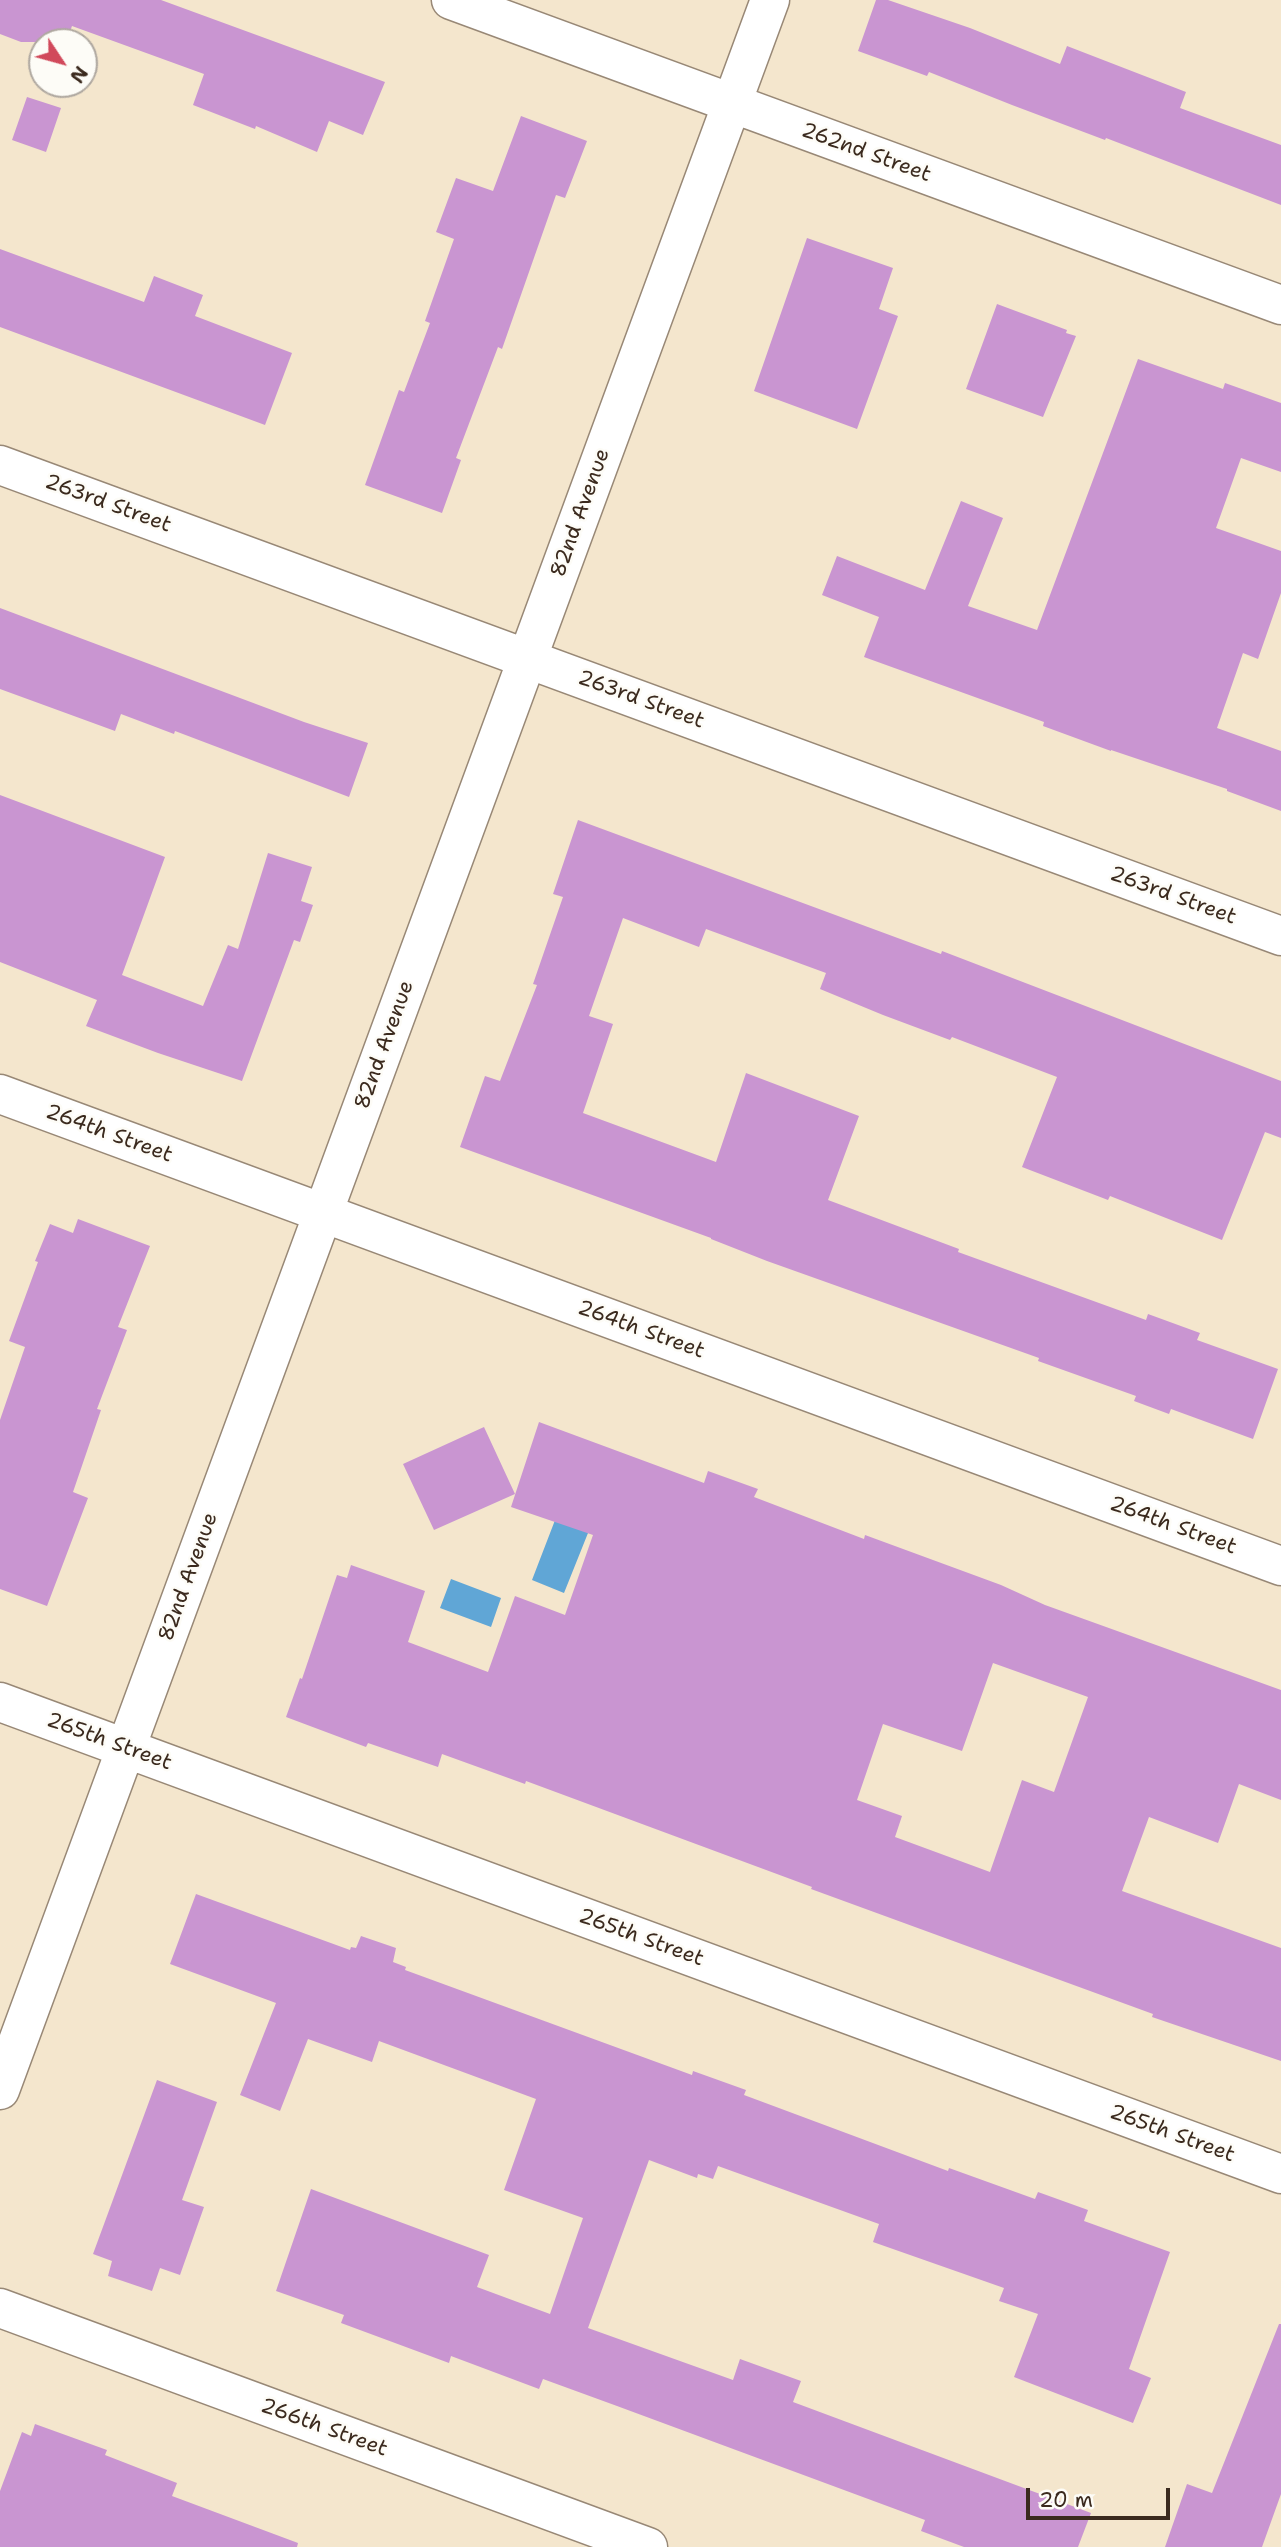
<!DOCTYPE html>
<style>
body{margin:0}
#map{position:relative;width:1281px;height:2547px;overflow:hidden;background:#f4e6cd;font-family:"Shantell Sans",sans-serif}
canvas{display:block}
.north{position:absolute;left:28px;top:28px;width:70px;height:70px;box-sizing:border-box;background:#fdfcf7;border:2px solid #afa8a0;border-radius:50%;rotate:126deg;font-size:19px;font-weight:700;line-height:28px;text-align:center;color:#3b2a1e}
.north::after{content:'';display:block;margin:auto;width:24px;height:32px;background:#d1495b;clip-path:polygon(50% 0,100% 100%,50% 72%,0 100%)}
.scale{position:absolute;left:1026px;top:2488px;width:144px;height:32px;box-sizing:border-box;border:4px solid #3b2a1e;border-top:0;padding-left:9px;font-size:21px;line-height:24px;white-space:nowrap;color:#3b2a1e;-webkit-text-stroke:5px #fdfcf7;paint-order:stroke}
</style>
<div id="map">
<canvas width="1281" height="2547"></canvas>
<div class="north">N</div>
<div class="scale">20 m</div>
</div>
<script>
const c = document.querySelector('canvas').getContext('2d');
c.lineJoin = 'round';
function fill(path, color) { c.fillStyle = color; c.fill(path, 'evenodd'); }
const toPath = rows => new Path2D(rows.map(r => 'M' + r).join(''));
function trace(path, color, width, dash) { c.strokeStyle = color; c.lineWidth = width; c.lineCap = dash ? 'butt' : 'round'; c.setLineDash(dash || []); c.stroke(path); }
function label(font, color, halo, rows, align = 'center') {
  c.font = font + ' "Shantell Sans",sans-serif'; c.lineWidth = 5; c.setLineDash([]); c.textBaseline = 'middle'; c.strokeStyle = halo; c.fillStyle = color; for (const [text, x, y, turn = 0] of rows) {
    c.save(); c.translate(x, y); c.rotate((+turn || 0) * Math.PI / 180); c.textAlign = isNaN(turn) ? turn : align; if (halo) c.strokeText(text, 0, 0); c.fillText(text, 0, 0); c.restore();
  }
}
fill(toPath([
 [557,1515,590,1528,564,1593,532,1580],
 [451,1579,501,1598,491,1627,440,1608]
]), '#60a6d6');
fill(toPath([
 [0,0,161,0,385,82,363,135,329,121,317,152,256,126,255,129,193,105,204,74,72,26,66,42,21,42,0,34],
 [876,0,888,0,970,28,1060,64,1067,46,1186,92,1180,108,1281,145,1281,205,1106,138,1105,140,1012,105,929,72,927,76,858,51],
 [27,97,61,108,46,152,12,140],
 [521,116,587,141,565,198,556,195,502,349,498,347,456,458,461,460,442,513,365,485,399,390,404,392,430,323,425,321,454,239,436,232,456,178,493,191],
 [807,238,893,268,879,309,898,316,857,429,754,391],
 [0,249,144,302,154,276,203,295,195,316,292,353,265,425,0,327],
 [997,304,1067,330,1066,333,1076,336,1043,417,966,389],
 [1138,359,1223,389,1225,383,1281,403,1281,472,1241,458,1216,528,1281,551,1281,593,1258,659,1243,653,1217,728,1281,751,1281,811,1227,791,1227,789,1111,750,1111,751,1043,726,1044,722,864,657,879,617,822,595,837,556,925,590,961,501,1003,518,968,606,1037,630],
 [0,608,304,722,368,743,349,797,175,731,174,734,121,714,115,731,0,689],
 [0,795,165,857,122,975,203,1006,228,945,238,949,268,853,312,867,301,901,313,905,300,942,294,940,242,1081,158,1053,86,1026,97,1000,0,962],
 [578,820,941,954,942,951,1281,1081,1281,1138,1265,1132,1222,1240,1110,1196,1108,1200,1022,1167,1057,1077,952,1037,950,1040,883,1015,820,989,826,973,706,929,699,947,623,918,589,1016,613,1024,583,1113,716,1162,746,1073,859,1116,828,1200,959,1249,958,1252,1146,1320,1148,1314,1200,1333,1197,1340,1278,1369,1253,1439,1171,1409,1169,1414,1134,1401,1136,1396,1038,1361,1039,1358,767,1261,711,1239,711,1238,460,1147,485,1076,500,1081,537,985,533,984,563,897,553,894],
 [78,1219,150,1246,118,1327,127,1330,97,1409,101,1410,73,1492,88,1498,47,1606,0,1589,0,1420,25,1347,9,1341,38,1262,35,1261,50,1224,73,1233],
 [539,1422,704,1483,708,1471,758,1489,754,1497,864,1539,865,1535,1001,1585,1045,1605,1281,1690,1281,1800,1239,1784,1218,1843,1149,1817,1122,1891,1281,1948,1281,2061,1152,2017,1153,2014,811,1889,812,1887,526,1781,525,1784,442,1754,438,1767,368,1743,366,1747,286,1717,300,1678,302,1679,337,1575,347,1578,351,1565,425,1591,408,1642,488,1672,515,1596,565,1615,593,1535,511,1507],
 [993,1663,1088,1697,1054,1792,1022,1780,990,1872,895,1837,902,1816,857,1800,883,1724,962,1751],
 [484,1427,515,1494,434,1530,403,1464],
 [196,1894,350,1950,351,1947,356,1948,361,1936,396,1948,393,1962,406,1967,405,1970,692,2075,693,2071,746,2090,744,2095,948,2171,949,2168,1035,2199,1038,2192,1088,2210,1084,2221,1170,2252,1129,2369,1151,2378,1133,2423,1014,2377,1038,2314,999,2301,1004,2288,873,2242,879,2224,718,2166,713,2179,698,2174,697,2178,649,2160,588,2328,733,2380,740,2359,801,2381,793,2402,1091,2513,1078,2547,964,2547,921,2531,925,2520,617,2406,543,2379,539,2389,451,2356,449,2363,341,2323,344,2315,276,2291,311,2189,489,2255,477,2287,550,2314,583,2218,504,2190,536,2099,379,2041,372,2062,308,2039,280,2111,240,2095,276,2003,170,1964],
 [157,2080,217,2102,182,2200,204,2207,180,2275,160,2268,152,2291,108,2276,112,2261,93,2254],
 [1279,2324,1281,2324,1281,2494,1262,2547,1165,2547,1187,2484,1212,2493],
 [35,2424,107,2450,105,2455,177,2483,172,2496,298,2543,297,2547,0,2547,0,2491,22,2432,31,2436]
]), '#c995d1');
const minor = toPath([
 [451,0,1281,305],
 [0,465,1281,936],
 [0,1094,1281,1566],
 [0,1702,1281,2174],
 [0,2090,770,0],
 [0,2308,648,2547]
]);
trace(minor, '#988876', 41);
trace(minor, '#fff', 38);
label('21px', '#3b2a1e', '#fdfcf7', [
 ["262nd Street",866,153,20],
 ["263rd Street",108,504,20],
 ["82nd Avenue",581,513,-70],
 ["263rd Street",641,700,20],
 ["263rd Street",1173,896,20],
 ["82nd Avenue",385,1045,-70],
 ["264th Street",109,1134,20],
 ["264th Street",641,1330,20],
 ["264th Street",1173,1526,20],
 ["82nd Avenue",189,1577,-70],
 ["265th Street",109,1742,20],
 ["265th Street",641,1938,20],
 ["265th Street",1172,2134,20],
 ["266th Street",324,2428,20]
]);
</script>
